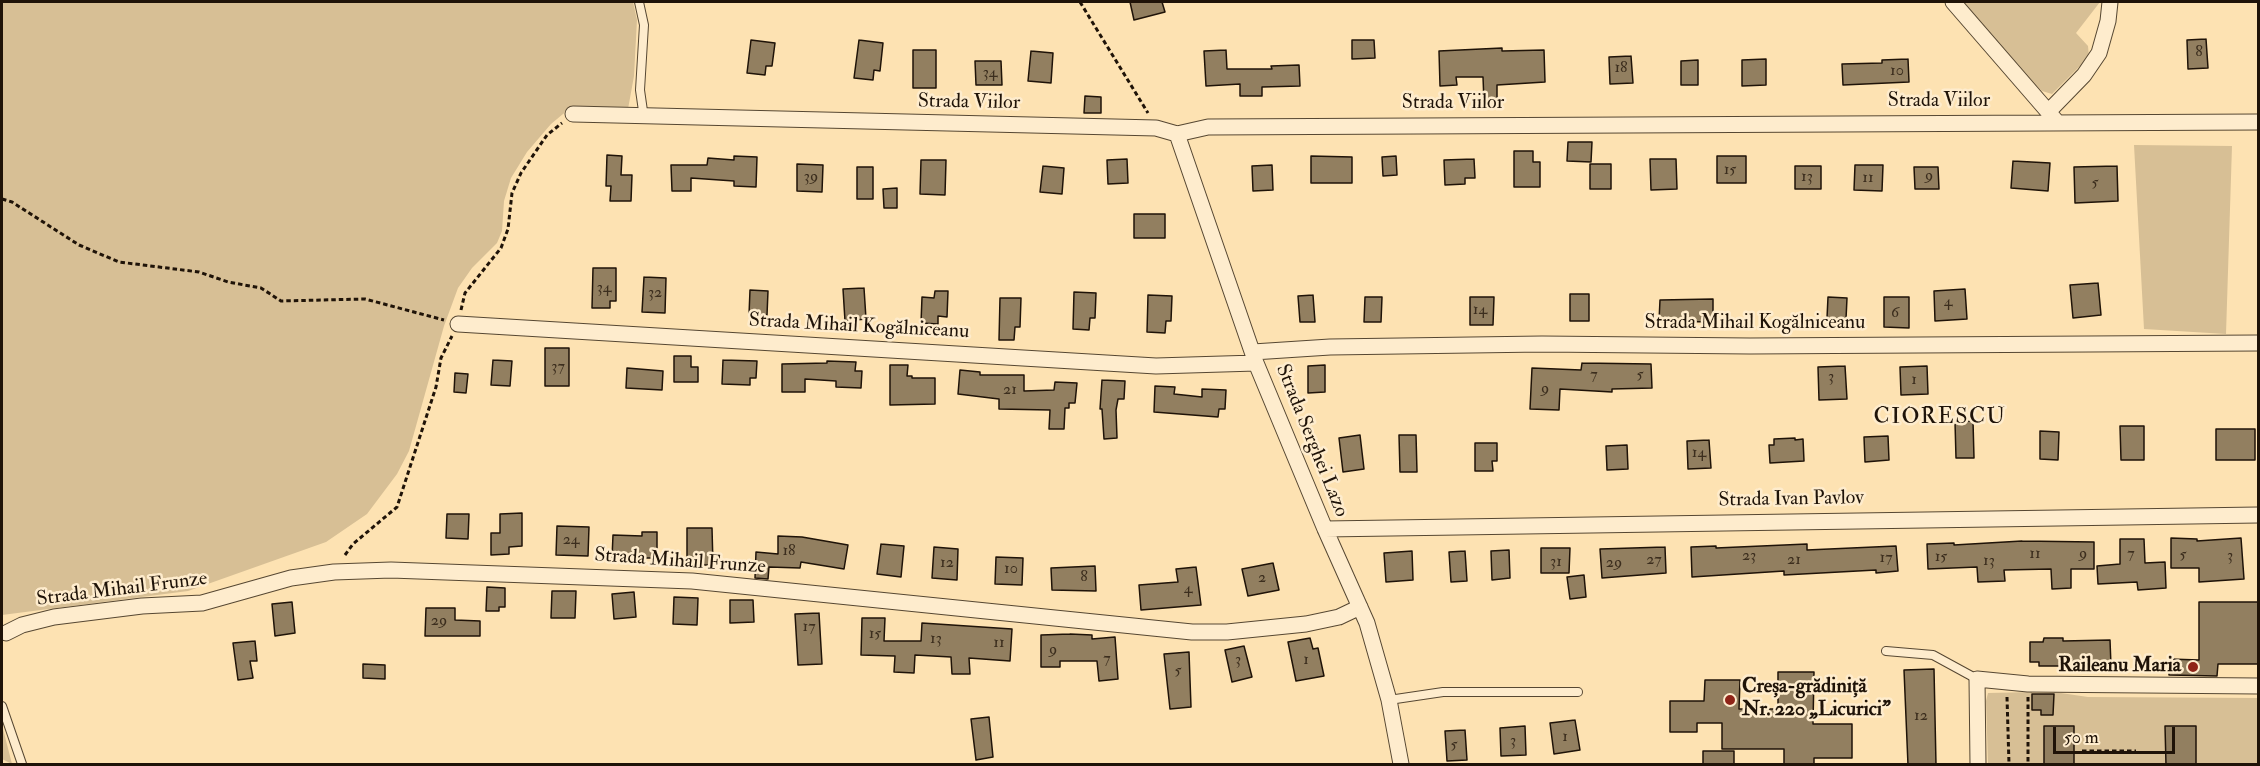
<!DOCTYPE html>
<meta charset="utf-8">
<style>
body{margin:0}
#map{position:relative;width:2260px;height:766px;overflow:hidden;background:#fde2b2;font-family:"IM FELL Double Pica",serif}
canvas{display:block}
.frame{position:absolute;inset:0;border:3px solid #1f1308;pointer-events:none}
.scale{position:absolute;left:2053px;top:727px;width:122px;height:27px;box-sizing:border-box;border:3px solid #1f1308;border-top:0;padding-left:8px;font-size:18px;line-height:21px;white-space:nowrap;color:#1f1308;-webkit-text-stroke:4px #feeccd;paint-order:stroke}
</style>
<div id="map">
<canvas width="2260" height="766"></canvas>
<div class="frame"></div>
<div class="scale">50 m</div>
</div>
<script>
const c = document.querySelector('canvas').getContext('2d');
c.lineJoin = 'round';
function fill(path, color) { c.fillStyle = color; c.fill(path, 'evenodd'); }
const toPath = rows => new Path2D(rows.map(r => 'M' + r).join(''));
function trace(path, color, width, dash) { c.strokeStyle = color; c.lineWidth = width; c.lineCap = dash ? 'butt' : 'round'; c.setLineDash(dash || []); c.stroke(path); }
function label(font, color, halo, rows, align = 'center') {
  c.font = font + ' "IM FELL Double Pica",serif'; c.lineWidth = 5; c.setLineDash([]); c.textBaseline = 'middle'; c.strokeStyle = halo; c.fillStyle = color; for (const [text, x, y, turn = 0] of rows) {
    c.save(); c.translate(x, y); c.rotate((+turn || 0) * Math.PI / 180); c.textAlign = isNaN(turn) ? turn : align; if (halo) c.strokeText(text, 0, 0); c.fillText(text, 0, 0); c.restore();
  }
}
fill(toPath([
 [2,2,633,2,637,20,634,76,628,109,569,109,551,124,527,152,511,178,504,201,502,231,497,243,472,268,458,288,444,326,409,451,397,474,367,514,326,542,188,591,2,615],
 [1963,2,2100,2,2076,33,2088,46,2089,57,2052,94,2042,91,2015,67],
 [2134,145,2232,146,2226,334,2144,329],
 [2032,692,2032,710,2041,710,2041,715,2053,715,2054,692,2088,697,2258,698,2258,764,1988,764,1986,701,1988,693],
 [2,725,12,764,2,759]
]), '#d7bf95');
const building = toPath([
 [1130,2,1162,2,1165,12,1134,20,1130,2],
 [2206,39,2208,68,2188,69,2187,40,2206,39],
 [751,40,775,43,772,66,766,66,765,75,747,73,751,40],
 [859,40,883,43,880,71,874,70,873,80,854,78,859,40],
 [1352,40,1374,40,1375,58,1352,59,1352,40],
 [1502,48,1502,51,1544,50,1545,82,1497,85,1497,102,1484,102,1483,77,1456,77,1457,85,1440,86,1439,51,1502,48],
 [913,50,936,50,936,88,913,88,913,50],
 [1226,50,1227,69,1272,69,1271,66,1299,65,1300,86,1262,87,1262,96,1240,96,1240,84,1206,86,1204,51,1226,50],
 [1031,51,1053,53,1051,83,1028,81,1031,51],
 [1631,56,1633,83,1610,84,1609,57,1631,56],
 [1766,59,1766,85,1742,86,1742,60,1766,59],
 [1908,59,1909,82,1843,85,1842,64,1882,63,1882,60,1908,59],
 [1698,60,1698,85,1681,85,1681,61,1698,60],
 [975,61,1001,61,1002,85,976,85,975,61],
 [1085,96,1101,97,1101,113,1084,113,1085,96],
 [1568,142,1592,142,1591,162,1567,161,1568,142],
 [1514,151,1533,151,1533,162,1540,162,1540,187,1514,187,1514,151],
 [607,155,622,156,621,175,632,175,631,201,610,201,611,186,606,186,607,155],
 [734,156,757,157,756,187,734,186,734,181,691,178,691,191,672,191,671,165,707,165,708,158,734,160,734,156],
 [1311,156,1352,157,1352,183,1311,183,1311,156],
 [1396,156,1397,175,1383,176,1382,157,1396,156],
 [1717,156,1746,156,1746,183,1717,183,1717,156],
 [1127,159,1128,183,1108,184,1107,160,1127,159],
 [1474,159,1475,178,1465,178,1465,184,1445,185,1444,160,1474,159],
 [1650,159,1676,159,1677,189,1651,190,1650,159],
 [921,160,946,160,945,195,920,194,921,160],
 [2013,161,2050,163,2048,191,2011,188,2013,161],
 [797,164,823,165,822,192,797,191,797,164],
 [1590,164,1611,164,1611,189,1590,189,1590,164],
 [1272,165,1273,190,1253,191,1252,166,1272,165],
 [1855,165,1883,165,1882,191,1854,190,1855,165],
 [1043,166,1064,168,1062,194,1040,192,1043,166],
 [1795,166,1821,166,1821,189,1795,189,1795,166],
 [2117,166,2118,201,2075,203,2074,167,2117,166],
 [857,167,873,167,873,199,857,199,857,167],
 [1914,167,1938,167,1939,189,1915,189,1914,167],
 [897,188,897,208,884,208,883,189,897,188],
 [1134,214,1165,214,1165,238,1134,238,1134,214],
 [593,268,616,268,616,301,610,301,610,308,592,308,593,268],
 [644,277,666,278,665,313,642,312,644,277],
 [2098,283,2101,315,2073,318,2070,285,2098,283],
 [864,288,866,319,845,321,843,289,864,288],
 [1965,289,1967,319,1935,321,1934,291,1965,289],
 [750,290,768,291,767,315,749,315,750,290],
 [935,291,948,291,947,317,938,316,938,324,921,323,922,297,934,298,935,291],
 [1074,292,1096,293,1095,318,1090,318,1089,330,1073,329,1074,292],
 [1570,294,1589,294,1589,321,1570,321,1570,294],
 [1148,295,1172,296,1171,321,1166,321,1165,333,1147,332,1148,295],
 [1313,295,1315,322,1300,322,1298,296,1313,295],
 [1365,297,1382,297,1381,322,1364,322,1365,297],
 [1470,297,1494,297,1493,325,1470,325,1470,297],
 [1828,297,1847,298,1846,319,1827,318,1828,297],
 [1884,297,1909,297,1909,328,1884,327,1884,297],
 [1000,298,1021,298,1020,327,1015,327,1014,340,999,340,1000,298],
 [1713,299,1713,322,1659,321,1660,300,1713,299],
 [545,348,569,348,569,386,545,386,545,348],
 [674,356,691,356,691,367,698,367,698,382,674,382,674,356],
 [493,360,512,361,510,386,491,385,493,360],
 [723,360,757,361,756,378,750,378,750,385,722,384,723,360],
 [827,361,856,362,855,371,862,371,861,388,836,387,836,381,805,379,805,392,782,392,782,364,827,363,827,361],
 [1582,363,1651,364,1652,388,1612,389,1612,392,1560,389,1559,410,1530,409,1532,368,1581,370,1582,363],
 [890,365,908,365,907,376,912,376,912,378,935,378,935,404,890,405,890,365],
 [1325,365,1325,392,1308,393,1308,366,1325,365],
 [1845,366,1847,399,1819,400,1818,367,1845,366],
 [1927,366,1928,394,1901,395,1900,367,1927,366],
 [627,368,663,371,662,390,626,388,627,368],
 [960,370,980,372,980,375,1024,375,1024,391,1054,390,1055,382,1077,383,1075,403,1069,403,1069,408,1065,408,1064,429,1049,429,1050,410,999,409,999,399,958,394,960,370],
 [455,373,468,374,466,393,454,392,455,373],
 [1102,380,1125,381,1124,399,1118,399,1116,410,1117,438,1104,439,1102,409,1100,409,1102,380],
 [1155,386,1175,387,1174,394,1202,397,1202,389,1226,390,1225,409,1219,409,1218,417,1154,412,1155,386],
 [1973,421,1974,458,1956,458,1955,422,1973,421],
 [2120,426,2144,426,2144,460,2121,460,2120,426],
 [2216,429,2255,429,2255,460,2216,460,2216,429],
 [2040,431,2059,432,2058,460,2040,459,2040,431],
 [1360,435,1364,469,1343,472,1339,438,1360,435],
 [1399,435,1416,435,1417,472,1400,472,1399,435],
 [1888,436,1889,460,1865,462,1864,437,1888,436],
 [1795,438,1795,440,1803,439,1804,461,1770,463,1769,445,1774,445,1774,439,1795,438],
 [1709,440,1711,468,1688,469,1687,441,1709,440],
 [1475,443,1497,443,1497,461,1492,461,1493,471,1475,471,1475,443],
 [1627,445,1628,469,1607,470,1606,446,1627,445],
 [522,513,522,546,509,547,509,554,491,555,491,533,500,533,500,514,522,513],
 [447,514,469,514,468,539,446,538,447,514],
 [557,526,589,527,588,556,556,555,557,526],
 [687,528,712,528,713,565,687,565,687,528],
 [642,532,657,532,657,558,612,558,613,535,642,536,642,532],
 [778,536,802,537,848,545,844,569,801,562,800,568,769,567,768,579,755,578,756,552,778,554,778,536],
 [2171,538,2197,539,2197,541,2241,538,2244,579,2199,582,2199,568,2171,568,2171,538],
 [2120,539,2144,539,2145,563,2165,562,2166,588,2138,590,2137,582,2098,584,2097,566,2120,564,2120,539],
 [2022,541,2094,542,2094,569,2071,569,2071,588,2052,589,2051,569,2004,570,2005,581,1978,582,1977,567,1928,569,1927,544,1954,543,1954,545,2022,541],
 [881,544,904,546,901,577,877,574,881,544],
 [1807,544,1807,550,1896,546,1898,571,1876,573,1876,570,1784,575,1784,571,1692,577,1691,547,1716,546,1716,548,1807,544],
 [934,547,958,549,957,580,932,578,934,547],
 [1665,547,1666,573,1602,578,1600,549,1665,547],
 [1541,548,1570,548,1569,573,1541,573,1541,548],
 [1509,550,1510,578,1492,580,1491,551,1509,550],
 [1412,551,1413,580,1386,582,1384,553,1412,551],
 [1465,551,1467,581,1451,582,1449,552,1465,551],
 [996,557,1023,558,1022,585,995,584,996,557],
 [1273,563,1279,590,1248,596,1242,569,1273,563],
 [1095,566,1096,591,1052,590,1051,568,1095,566],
 [1196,567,1201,605,1141,610,1139,585,1178,582,1176,569,1196,567],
 [1584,575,1586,597,1570,599,1567,577,1584,575],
 [487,587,505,588,505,607,499,607,499,611,486,611,487,587],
 [552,591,576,591,575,618,551,618,552,591],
 [634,592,636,617,614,619,612,594,634,592],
 [674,597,698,598,697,625,673,624,674,597],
 [730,600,753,600,754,622,730,623,730,600],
 [292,602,295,633,275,636,272,604,292,602],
 [2199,602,2259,602,2259,664,2218,664,2217,676,2169,675,2169,659,2199,660,2199,602],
 [426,608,455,608,455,620,480,621,480,636,425,636,426,608],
 [819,613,822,664,798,665,795,614,819,613],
 [862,618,885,618,884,641,921,641,922,623,1012,629,1010,661,969,658,970,674,952,674,951,657,915,655,914,673,894,672,895,656,861,655,862,618],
 [1070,634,1092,635,1092,639,1115,637,1118,679,1099,681,1097,661,1060,661,1060,667,1041,667,1041,635,1070,634],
 [1310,638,1313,649,1318,648,1324,676,1296,681,1288,642,1310,638],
 [2044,638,2063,638,2063,641,2110,640,2111,666,2039,666,2039,662,2030,662,2030,642,2043,642,2044,638],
 [255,641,257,661,250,661,253,678,238,680,233,643,255,641],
 [1244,646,1252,677,1232,682,1225,650,1244,646],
 [1189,652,1191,707,1170,709,1164,654,1189,652],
 [363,664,385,665,385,679,363,678,363,664],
 [1934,669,1936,765,1908,765,1904,670,1934,669],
 [1778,672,1814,672,1813,724,1852,724,1852,758,1814,758,1814,765,1784,765,1784,749,1722,749,1722,723,1697,723,1697,732,1670,732,1670,701,1704,701,1705,680,1740,680,1739,709,1778,709,1778,672],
 [2032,694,2054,694,2053,715,2041,715,2041,710,2032,710,2032,694],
 [989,717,993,757,976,760,971,719,989,717],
 [1575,720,1580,750,1554,754,1550,723,1575,720],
 [1525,726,1526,755,1501,756,1500,728,1525,726],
 [2044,726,2074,726,2074,765,2044,765,2044,726],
 [2165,726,2196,726,2196,765,2166,765,2165,726],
 [1465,730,1467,760,1447,761,1445,731,1465,730],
 [1703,751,1734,751,1734,765,1703,765,1703,751]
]);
fill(building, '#927f60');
trace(building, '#1f1308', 1.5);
const lane = toPath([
 [639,2,644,25,640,90,643,111,648,115],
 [1886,651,1933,655,1977,679],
 [1389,700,1443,692,1578,692],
 [2,706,22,764]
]);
const street = toPath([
 [1953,2,2057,122],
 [2049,111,2084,75,2099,53,2108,21,2110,2],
 [573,114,1156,128,1177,134,1208,127,2258,122],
 [1177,134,1256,363,1325,529,1367,623,1389,700,1401,764],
 [458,324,1156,366,1256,363],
 [1253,352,1330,347,1542,344,1750,346,2258,343],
 [1325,529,2258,515],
 [6,633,22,625,54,617,142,606,202,603,291,578,334,572,391,570,692,581,1192,632,1227,632,1306,624,1339,617,1360,607],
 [1978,764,1977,679,2028,684,2258,686]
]);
trace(lane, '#564732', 10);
trace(street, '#564732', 17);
trace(toPath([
 [1080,2,1148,113],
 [2,199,12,202,79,245,119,262,199,272,228,282,261,288,281,301,365,299,444,320],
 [461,310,465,293,501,248,508,229,512,193,521,173,547,135,562,123],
 [345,555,353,544,397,507,436,387,441,358,452,336],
 [2007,697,2009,764],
 [2028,697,2028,764],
 [2082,751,2136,751]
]), '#1f1308', 3, [4.5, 3]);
trace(lane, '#feeccd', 8);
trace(street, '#feeccd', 15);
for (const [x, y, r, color] of [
 [2193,667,6,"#8f2418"],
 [1730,700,6,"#8f2418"]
]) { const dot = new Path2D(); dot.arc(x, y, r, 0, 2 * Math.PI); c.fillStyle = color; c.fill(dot); trace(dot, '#feeccd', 2); }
label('16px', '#3c2e1e', null, [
 ["8",2199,53],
 ["18",1621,69],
 ["10",1897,72],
 ["34",990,74],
 ["15",1730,171],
 ["9",1929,177],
 ["39",811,178],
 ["13",1807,178],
 ["11",1868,179],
 ["5",2095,184],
 ["34",604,289],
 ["32",655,294],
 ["4",1948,303],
 ["14",1480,311],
 ["6",1895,314],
 ["37",558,368],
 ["7",1594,376],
 ["5",1640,376],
 ["3",1831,378],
 ["1",1914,381],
 ["9",1545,390],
 ["21",1010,391],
 ["14",1699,454],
 ["24",571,541],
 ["18",789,552],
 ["11",2035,555],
 ["9",2083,555],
 ["7",2131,555],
 ["5",2183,556],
 ["23",1749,557],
 ["3",2230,557],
 ["15",1941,558],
 ["17",1886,559],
 ["27",1654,561],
 ["21",1794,561],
 ["13",1989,562],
 ["31",1556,563],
 ["12",947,564],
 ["29",1614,564],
 ["10",1011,570],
 ["8",1084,578],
 ["2",1262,579],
 ["4",1188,590],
 ["29",439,622],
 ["17",809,628],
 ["15",875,635],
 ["13",936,640],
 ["11",999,644],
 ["9",1053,651],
 ["7",1107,660],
 ["3",1238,661],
 ["1",1306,661],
 ["5",1178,672],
 ["12",1921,717],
 ["1",1565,738],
 ["3",1513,742],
 ["5",1454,746]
]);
label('20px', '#1f1308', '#feeccd', [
 ["Strada Viilor",1939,102],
 ["Strada Viilor",969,103,1],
 ["Strada Viilor",1453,104],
 ["Strada Mihail Kogălniceanu",1755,324],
 ["Strada Mihail Kogălniceanu",859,327,3],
 ["Strada Serghei Lazo",1311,441,68],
 ["Strada Ivan Pavlov",1791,500,-1],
 ["Strada Mihail Frunze",680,562,4],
 ["Strada Mihail Frunze",122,590,-7]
]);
label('bold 20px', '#1f1308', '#feeccd', [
 ["Raileanu Maria",2181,667],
 ["Creșa-grădiniță",1742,688,"left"],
 ["Nr. 220 „Licurici”",1742,711,"left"]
], 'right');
c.letterSpacing = '1.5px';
label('22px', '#1f1308', '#feeccd', [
 ["CIORESCU",1940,418]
]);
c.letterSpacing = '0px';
</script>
